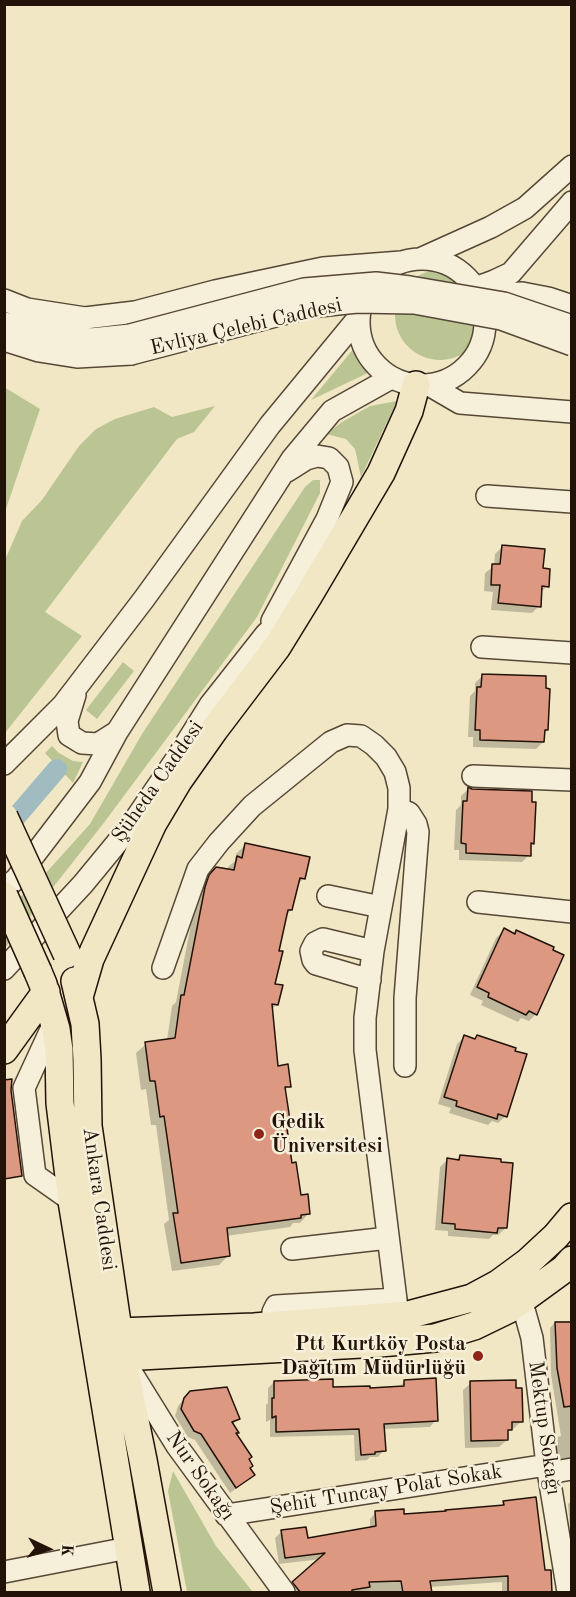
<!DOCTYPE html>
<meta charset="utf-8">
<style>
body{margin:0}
#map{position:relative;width:576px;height:1597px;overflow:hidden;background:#f1e7c4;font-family:"Old Standard TT",serif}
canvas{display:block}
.frame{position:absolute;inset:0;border:6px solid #221207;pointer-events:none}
.north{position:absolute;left:18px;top:1519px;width:60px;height:60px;-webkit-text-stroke:4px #f6efd9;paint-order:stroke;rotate:94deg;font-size:16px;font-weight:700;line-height:24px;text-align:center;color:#221207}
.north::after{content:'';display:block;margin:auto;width:21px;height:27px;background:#221207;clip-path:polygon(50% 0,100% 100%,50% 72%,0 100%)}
</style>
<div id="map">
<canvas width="576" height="1597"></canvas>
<div class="frame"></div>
<div class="north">K</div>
</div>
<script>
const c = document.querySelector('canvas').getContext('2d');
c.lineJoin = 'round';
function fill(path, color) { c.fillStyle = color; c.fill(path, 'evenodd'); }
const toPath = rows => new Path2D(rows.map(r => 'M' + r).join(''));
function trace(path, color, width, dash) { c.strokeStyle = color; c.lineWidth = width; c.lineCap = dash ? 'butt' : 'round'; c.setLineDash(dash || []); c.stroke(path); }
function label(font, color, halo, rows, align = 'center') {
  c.font = font + ' "Old Standard TT",serif'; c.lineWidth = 5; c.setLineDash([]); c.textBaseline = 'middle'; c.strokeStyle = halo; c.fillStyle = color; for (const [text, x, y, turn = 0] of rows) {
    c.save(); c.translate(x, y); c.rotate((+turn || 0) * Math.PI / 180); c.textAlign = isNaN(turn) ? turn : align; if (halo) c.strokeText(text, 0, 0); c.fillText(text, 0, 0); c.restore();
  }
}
fill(toPath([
 '395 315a45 45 0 1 1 90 0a45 45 0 1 1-90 0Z',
 [355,347,372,371,311,400],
 [4,387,40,409,6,509,4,505],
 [397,401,361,477,355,449,346,439,326,434,342,422,370,406],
 [215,406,194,432,177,439,45,612,82,636,5,733,5,560,22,521,42,500,79,446,96,429,115,419,154,407,172,417],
 [313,480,320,480,320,493,257,617,103,824,5,948,5,911,44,875,90,824,142,734,305,487],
 [123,662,134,671,97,719,86,710],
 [52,746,59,753,73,761,83,762,73,783,45,753],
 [173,1471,216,1546,253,1592,187,1592,168,1491]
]), '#bbc594');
fill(toPath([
 [502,547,547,586,540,593,539,606,532,613,491,610,493,592,484,591,485,573,494,566,495,554],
 [483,675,547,730,543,733,543,742,536,749,473,747,473,737,468,737,470,696,475,691,475,683],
 [468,789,533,843,529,846,529,855,522,862,459,860,459,850,454,850,456,810,461,805,461,796],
 [246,844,304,878,297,885,291,910,286,915,278,952,274,985,277,1004,271,1010,276,1068,289,1086,284,1091,289,1120,285,1124,291,1164,299,1196,309,1213,300,1223,293,1223,290,1227,226,1236,229,1255,219,1265,172,1271,164,1224,169,1220,156,1125,151,1125,146,1089,141,1090,136,1053,146,1044,167,1040,172,1006,176,1002,196,898,201,886,216,869,227,871,228,867,235,861,236,854],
 [504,930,514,935,517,932,536,1014,529,1021,521,1018,518,1022,481,1005,483,1001,470,995,496,938],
 [464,1037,474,1040,477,1037,506,1116,498,1123,492,1121,488,1125,449,1113,451,1108,438,1104,457,1044],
 [460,1157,506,1228,498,1235,493,1235,489,1239,448,1236,448,1231,435,1230,440,1167,447,1160,456,1161],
 [572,1299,572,1464,554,1463,551,1443,557,1437,561,1436,551,1375,550,1328,556,1321,571,1321,570,1301],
 [405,1381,436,1420,430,1427,383,1429,384,1450,378,1457,370,1457,367,1460,355,1461,354,1435,270,1437,270,1420,266,1422,266,1405,268,1403,268,1388,274,1382,332,1389,368,1390,398,1388],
 [471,1383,522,1421,514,1428,511,1429,506,1433,507,1440,499,1447,465,1448,463,1390],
 [184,1399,238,1419,232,1425,237,1433,235,1435,248,1460,248,1469,253,1475,246,1481,230,1493,195,1440,188,1437,175,1416,178,1406],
 [572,1501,572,1530,570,1530,568,1504],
 [504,1502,543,1572,550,1592,502,1592,502,1582,430,1587,430,1592,289,1592,287,1590,321,1559,279,1564,275,1538,282,1531,306,1539,370,1528,370,1519,376,1512,402,1515,499,1507]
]), '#0003');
trace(toPath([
 [4,831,57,769]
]), '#a1bcc0', 20);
const building = toPath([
 [502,545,545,549,543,568,550,569,549,587,542,586,541,607,498,603,500,585,491,585,492,564,500,564,502,545],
 [482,674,546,676,546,688,550,689,548,730,545,730,544,742,480,740,480,730,475,730,477,687,481,687,482,674],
 [468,787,472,789,532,791,532,802,536,802,534,844,531,843,531,856,466,853,466,844,461,843,463,801,467,801,468,787],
 [245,843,310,857,305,879,300,878,292,910,288,910,279,951,283,951,275,984,283,985,278,1005,272,1004,278,1066,288,1064,291,1087,285,1087,290,1120,286,1121,292,1163,296,1162,301,1195,308,1194,310,1214,301,1215,301,1218,227,1228,230,1256,181,1263,173,1213,178,1213,164,1116,160,1117,155,1081,150,1081,145,1042,175,1038,181,995,184,995,205,887,209,875,216,867,234,870,237,856,242,858,245,843],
 [504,928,515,934,516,930,554,947,553,950,564,955,537,1015,529,1011,526,1015,488,997,489,993,477,987,504,928],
 [464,1035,475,1039,477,1035,516,1048,515,1051,527,1054,507,1117,498,1114,497,1119,456,1106,457,1101,444,1097,464,1035],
 [12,1079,11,1090,22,1176,4,1179,4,1080,12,1079],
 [460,1155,501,1159,501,1162,513,1163,507,1228,498,1228,497,1233,455,1229,455,1224,442,1223,447,1158,459,1160,460,1155],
 [555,1322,572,1322,572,1406,564,1407,557,1368,555,1322],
 [436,1378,438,1421,384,1424,386,1451,375,1452,375,1454,361,1455,359,1429,276,1432,276,1416,272,1418,272,1398,274,1398,274,1381,333,1379,333,1387,370,1386,370,1388,404,1386,404,1380,436,1378],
 [516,1380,516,1388,522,1388,523,1422,512,1422,512,1430,508,1430,508,1440,471,1441,470,1381,516,1380],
 [227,1387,240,1419,232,1422,239,1433,236,1433,252,1457,249,1459,253,1466,250,1468,255,1475,236,1488,201,1434,194,1431,181,1409,184,1398,190,1391,227,1387],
 [536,1497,545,1570,551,1570,552,1593,508,1593,508,1576,430,1581,432,1593,403,1593,401,1581,369,1582,370,1587,352,1590,352,1593,301,1593,292,1582,325,1553,285,1558,281,1530,306,1527,308,1538,376,1526,375,1511,404,1509,404,1514,446,1511,445,1510,504,1505,503,1501,536,1497]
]);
fill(building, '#dc9881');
trace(building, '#221207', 1.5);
const minor = toPath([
 [420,259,491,227,525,208,572,166],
 '359 322a63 63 0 1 1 126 0a63 63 0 1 1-126 0Z',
 [475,288,494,281,511,273,572,202],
 [484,295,522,293,548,298,572,306],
 [4,300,27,309,85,318,135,312,215,291,323,268,401,262],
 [4,323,34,331,91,339,130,335],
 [4,340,39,351,77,357,131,354],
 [429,385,460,403,572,412],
 [487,496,572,502],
 [272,621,327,519,342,482,338,467,329,458,317,456,306,459,287,471],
 [482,647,572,653],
 [75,695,67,721,69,735,82,743,98,744,117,732],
 [4,764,63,705,144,599,270,425,359,317],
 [473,776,572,780],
 [399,809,409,813,416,824,418,832,405,998,405,1066],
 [4,889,16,879,90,782,117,732,292,459,332,411,391,378],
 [328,896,381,907],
 [478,902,572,912],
 [163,968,198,869,219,842,252,806,331,742,347,735,361,736,374,745,386,757,395,772,399,788,399,809,373,951,365,1018,365,1050,398,1316],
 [4,969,83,884,130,827,175,761,210,705,266,634,295,608],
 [370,980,316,964,313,960,311,951,315,943,323,939,373,951],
 [54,1023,24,1088,35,1175,72,1201],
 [292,1249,388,1238],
 [519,1301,525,1313,532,1338,547,1465,568,1592],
 [272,1326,273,1312,276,1306,396,1299],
 [128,1367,177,1446,284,1592],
 [548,1473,572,1469],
 [226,1515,547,1465],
 [4,1572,128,1548]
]);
const major = toPath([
 [38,972,43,984,56,1029,59,1050,60,1103,72,1201,136,1592],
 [75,981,85,1024,87,1059,88,1126,122,1357,143,1460,167,1592],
 [79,997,90,959,153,823,178,781,214,730,277,647,309,595,381,473,409,411,416,385],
 [4,1050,46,992],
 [103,1342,118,1332,254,1327,408,1315,472,1298,498,1284,528,1262,556,1236,572,1217],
 [105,1351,122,1357,380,1343,435,1338,474,1326,509,1309,564,1269,572,1260]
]);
trace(minor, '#564736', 24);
trace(major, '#221207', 30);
trace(minor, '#f6efd9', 21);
trace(major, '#f1e7c4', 27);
const minorBridge = toPath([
 [130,335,304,289,376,283,410,287,504,303,572,326],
 [131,354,310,307,357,302,414,303,501,319,572,345]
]);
const majorBridge = toPath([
 [4,817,67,954],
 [4,896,38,972]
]);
trace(minorBridge, '#564736', 24, []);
trace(majorBridge, '#221207', 30, []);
trace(minorBridge, '#f6efd9', 21);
trace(majorBridge, '#f1e7c4', 27);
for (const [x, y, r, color] of [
 [259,1134,6,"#8f2418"],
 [478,1356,6,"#8f2418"]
]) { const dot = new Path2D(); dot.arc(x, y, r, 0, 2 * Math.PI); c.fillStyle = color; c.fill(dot); trace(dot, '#f6efd9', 2); }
label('21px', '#221207', '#f6efd9', [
 ["Evliya Çelebi Caddesi",246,327,-13],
 ["Şüheda Caddesi",158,782,-55],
 ["Ankara Caddesi",99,1199,82],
 ["Mektup Sokağı",544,1428,82],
 ["Nur Sokağı",200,1476,55],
 ["Şehit Tuncay Polat Sokak",386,1490,-9]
]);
label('bold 21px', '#221207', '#f6efd9', [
 ["Gedik",271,1122],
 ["Üniversitesi",271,1146],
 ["Ptt Kurtköy Posta",466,1344,"right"],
 ["Dağıtım Müdürlüğü",466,1368,"right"]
], 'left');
</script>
